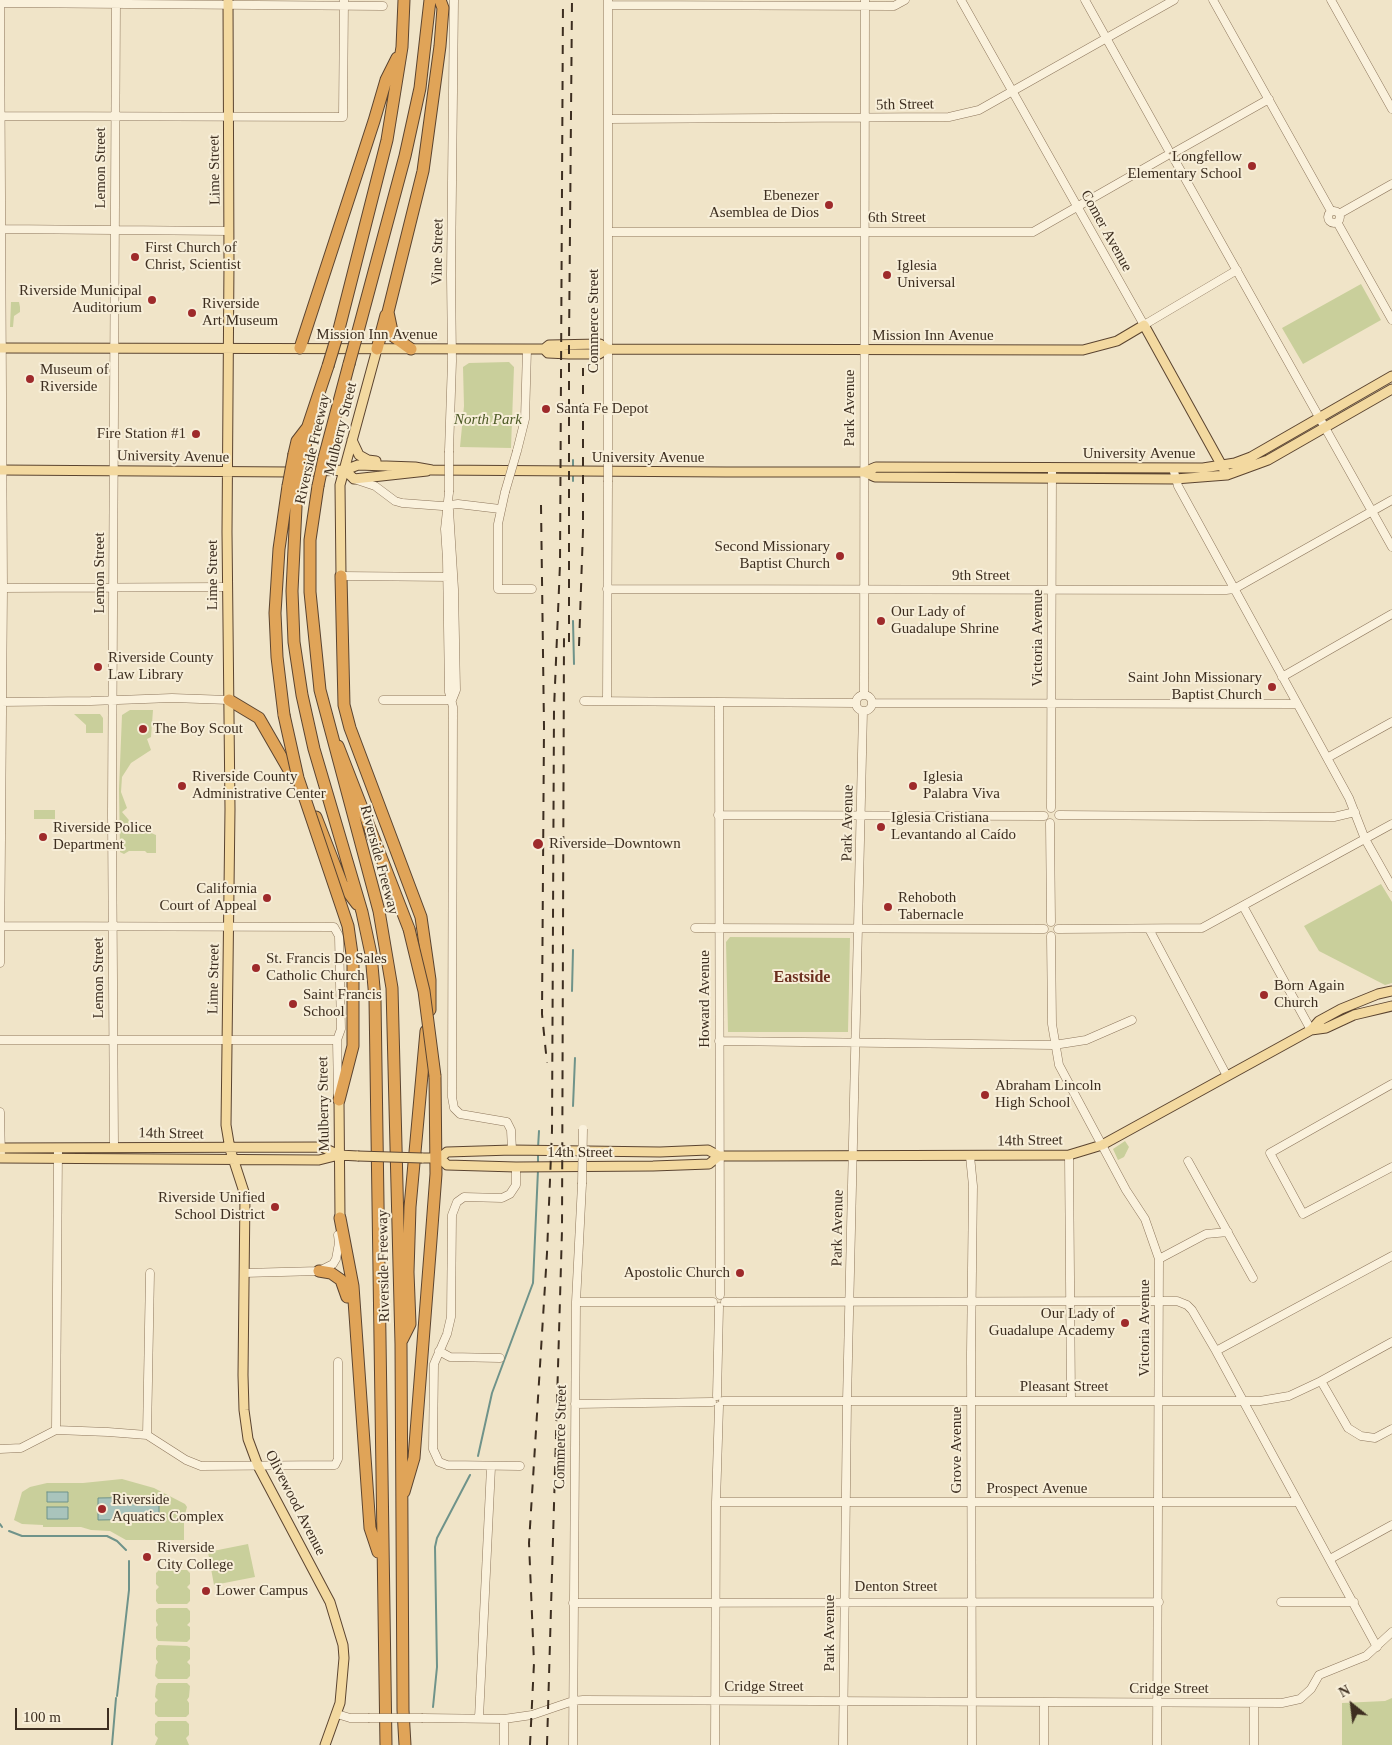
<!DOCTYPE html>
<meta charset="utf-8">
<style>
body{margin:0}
#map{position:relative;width:1392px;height:1745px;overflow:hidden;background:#f0e4c8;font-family:Georgia,serif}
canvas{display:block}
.north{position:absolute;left:1327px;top:1680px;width:50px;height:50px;-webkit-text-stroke:4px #f7eed8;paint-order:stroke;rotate:331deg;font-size:14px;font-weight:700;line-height:20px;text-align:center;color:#3d2e20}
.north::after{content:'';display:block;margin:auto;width:18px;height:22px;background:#3d2e20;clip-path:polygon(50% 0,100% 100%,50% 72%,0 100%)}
.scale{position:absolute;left:15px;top:1708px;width:94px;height:22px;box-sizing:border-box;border:2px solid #3d2e20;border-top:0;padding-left:6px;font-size:15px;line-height:18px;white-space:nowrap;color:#3d2e20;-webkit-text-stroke:4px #f7eed8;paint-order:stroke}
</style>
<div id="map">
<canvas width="1392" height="1745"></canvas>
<div class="north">N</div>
<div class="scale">100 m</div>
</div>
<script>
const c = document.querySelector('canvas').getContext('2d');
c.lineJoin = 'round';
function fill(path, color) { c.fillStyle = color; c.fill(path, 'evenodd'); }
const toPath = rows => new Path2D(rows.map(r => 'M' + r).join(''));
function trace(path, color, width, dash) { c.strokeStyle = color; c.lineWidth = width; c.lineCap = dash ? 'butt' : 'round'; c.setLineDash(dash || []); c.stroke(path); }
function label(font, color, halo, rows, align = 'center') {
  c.font = font + ' Georgia,serif'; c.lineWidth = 4; c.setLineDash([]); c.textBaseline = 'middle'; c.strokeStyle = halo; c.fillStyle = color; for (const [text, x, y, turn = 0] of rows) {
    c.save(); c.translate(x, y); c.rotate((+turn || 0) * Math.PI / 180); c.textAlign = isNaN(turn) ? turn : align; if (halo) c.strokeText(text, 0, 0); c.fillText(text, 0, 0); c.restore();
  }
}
fill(toPath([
 [1361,284,1381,320,1303,364,1282,328],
 [11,302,19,302,20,307,20,312,14,316,13,327,10,327],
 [509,362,514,367,511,448,460,447,464,406,463,367,469,363],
 [130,710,153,710,151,737,147,739,151,750,131,763,122,777,121,792,127,808,122,812,134,826,156,835,156,853,147,853,145,851,129,851,124,854,120,852,119,789,122,715],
 [74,714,100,714,103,718,103,733,86,733,86,725],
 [34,810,55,810,55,819,34,819],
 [1381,884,1392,902,1392,983,1385,985,1319,951,1304,926],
 [730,937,850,938,848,1032,728,1032,726,942],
 [1125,1141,1129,1147,1124,1157,1118,1160,1113,1149],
 [122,1479,154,1488,185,1504,187,1507,184,1518,184,1540,126,1540,110,1531,91,1530,81,1527,43,1527,43,1525,22,1524,14,1520,22,1492,30,1487,47,1483,83,1483],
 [248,1544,255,1577,214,1585,208,1552],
 [159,1570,187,1570,190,1573,190,1584,187,1587,190,1590,190,1601,187,1604,158,1604,156,1601,156,1590,159,1587,156,1584,156,1573],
 [159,1608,187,1608,190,1611,190,1622,187,1625,190,1627,190,1639,187,1642,158,1641,156,1638,156,1627,158,1625,156,1621,156,1610],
 [158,1645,187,1646,190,1648,190,1659,187,1662,190,1665,190,1676,187,1679,158,1679,155,1676,156,1665,158,1662,156,1659,156,1648],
 [158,1683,187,1683,190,1686,189,1697,187,1700,189,1703,189,1714,186,1717,158,1717,155,1714,155,1703,158,1700,155,1697,156,1686],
 [1392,1698,1392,1745,1342,1745,1342,1703,1385,1701],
 [158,1721,186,1721,189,1724,189,1735,186,1738,189,1745,155,1745,158,1738,155,1735,155,1724]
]), '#c9cf9b');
const water = toPath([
 [47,1492,68,1492,68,1502,47,1502,47,1492],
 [159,1497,159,1519,98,1520,98,1498,159,1497],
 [47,1507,68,1507,68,1519,47,1519,47,1507]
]);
fill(water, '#a9c4bc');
trace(water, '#6f938a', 1);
trace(toPath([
 [573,468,573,460],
 [573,481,573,473],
 [573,621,574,664],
 [572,991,573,950],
 [573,1106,575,1058],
 [538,1148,539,1131],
 [538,1163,538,1153],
 [478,1456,492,1393,533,1283,538,1170],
 [0,1524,2,1527],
 [9,1531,22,1536,107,1536,117,1541,126,1550],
 [117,1696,129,1590,129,1561],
 [433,1707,437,1667,435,1547,437,1538,470,1475],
 [112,1745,116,1698]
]), '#6f938a', 2);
const minor = toPath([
 [608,0,608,462],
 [961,0,1144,325,1237,270],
 [1085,0,1168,149],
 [1213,0,1331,211],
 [1331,0,1392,109],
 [0,3,383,6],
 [608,5,894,6,905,0],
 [0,116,343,117,344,0],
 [608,119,949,117,979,110,1174,0],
 [1175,152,1269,99],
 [1173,157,1392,547],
 '1328 217a6 6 0 1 1 12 0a6 6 0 1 1-12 0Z',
 [1339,214,1392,184],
 [1337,222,1392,320],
 [0,229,229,231],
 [608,232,1033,232,1166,156],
 [449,451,452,361,451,275,454,0],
 [517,451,525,419,527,349],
 [1173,468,1178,486,1349,798,1365,839,1392,887],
 [354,479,375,486,395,501,402,503,442,506,458,504,500,509],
 [449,492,445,529,447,559,449,692,453,707,452,1097,454,1108,460,1114,507,1122,511,1130,512,1150],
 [505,492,498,524,498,589,532,589],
 [449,510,454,589,456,690,452,700],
 [341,576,451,577],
 [0,588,227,587],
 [607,589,1226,590,1234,589,1392,500],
 [1282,677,1392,614],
 [864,695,865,0],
 '856 703a8 8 0 1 1 16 0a8 8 0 1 1-16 0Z',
 [383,700,452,700],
 [584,701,856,703],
 [607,701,608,482],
 [0,702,91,701,172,698,229,700],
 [719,703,720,1295],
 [872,703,1297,704],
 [1327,758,1392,722],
 [1051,808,1052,468],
 [718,815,1044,816],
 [1059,815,1334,817,1355,812],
 [1050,823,1051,922],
 [1243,906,1311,1030],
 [0,926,334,927,339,936,341,1029,337,1040,338,1096],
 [695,928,1044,929],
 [1058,929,1202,928,1392,824],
 [1149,929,1227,1076],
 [1051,936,1052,1024,1059,1065,1126,1190,1145,1219,1159,1259,1157,1745],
 [0,963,3,588,0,0],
 [0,1040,337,1040],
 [719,1041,1054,1045,1086,1040,1132,1020],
 [1392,1084,1270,1153,1303,1214,1392,1167],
 [0,1112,1,1158],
 [114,1147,112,814,116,0],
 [1069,1155,1071,1401],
 [970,1156,973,1186,971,1353,972,1745],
 [1188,1161,1253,1278],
 [516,1167,516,1185,510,1194,502,1198,464,1197,457,1202,452,1215,451,1317,447,1334,434,1364,433,1449,439,1462,447,1465,520,1466],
 [1159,1259,1206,1234,1228,1232],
 [244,1273,319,1271,333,1264,336,1259,339,1243,338,1235],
 [576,1302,713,1302],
 [725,1302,1177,1301,1187,1305,1192,1310,1216,1351,1377,1647],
 [439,1351,450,1357,500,1358],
 [1216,1351,1392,1256],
 [1321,1381,1348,1428,1361,1436,1375,1438,1392,1429],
 [717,1396,719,1307],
 [723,1401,1260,1401,1289,1396,1321,1381,1392,1342],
 [575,1404,712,1402],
 [56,1430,58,1149],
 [147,1435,150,1273],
 [0,1449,21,1448,56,1430,108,1432,147,1435,186,1460,201,1466,335,1465,338,1459,338,1362],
 [716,1502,1298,1502],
 [1330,1559,1392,1525],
 [1281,1602,1354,1602],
 [573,1603,1159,1602],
 [1044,1703,1044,1745],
 [1254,1703,1254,1745],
 [337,1714,350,1718,368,1718],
 [423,1718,504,1719,532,1715,573,1701,583,1700,1282,1703,1300,1699,1311,1689,1319,1675,1366,1656,1392,1632],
 [479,1718,491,1467],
 [504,1745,504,1719],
 [573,1745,576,1302,582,1184],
 [715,1745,716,1502,719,1406],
 [843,1745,847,1401,863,711]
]);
const major = toPath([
 [228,0,229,263,227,532,230,809,226,1125,230,1149,245,1195,243,1375,244,1410,248,1439,258,1466,330,1602,343,1645,344,1658,340,1703,325,1745],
 [0,348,527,349,544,349,549,345,600,344,607,349],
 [544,349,548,353,569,354,599,354,607,349,1083,350,1117,341,1144,325,1227,475],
 [352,440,359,455,368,460,376,461],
 [0,470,291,472,345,470,358,465,415,467,432,470,726,472,864,472,876,467,1203,468,1235,463,1251,457,1392,376],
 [345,470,354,479,427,471],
 [864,472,875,477,1175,479,1227,475,1268,460,1392,389],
 [341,576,340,485,377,349],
 [1311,1030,1326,1028,1354,1015,1392,1006],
 [339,1100,340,1218],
 [0,1148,322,1147,339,1155],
 [0,1158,319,1160,339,1155,358,1156],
 [422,1158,440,1158,447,1152,512,1150,660,1152,708,1150,719,1156,753,1156,1069,1155,1102,1145,1311,1030,1319,1021,1341,1009,1378,994,1392,991],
 [440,1158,447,1165,516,1167,653,1166,709,1164,719,1156]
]);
const highway = toPath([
 [338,333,387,140,402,47,404,0],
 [357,335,405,156,420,88,430,0],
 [300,348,374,121,386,80,397,58],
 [377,349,386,315],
 [411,349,393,336,388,312,423,171,440,46,443,8,440,0],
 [294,454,297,441,307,428],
 [304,455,308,426,328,366],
 [324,458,349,364],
 [297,486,292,591,294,642,302,695,314,749,362,912,371,954,375,999,386,1745],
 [318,486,310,540,310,592,320,690,379,911,392,988,401,1344,403,1710,405,1745],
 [341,576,344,705,350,728,421,917,430,980,430,1010],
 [229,700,259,718,297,784],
 [284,715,277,657,275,613,279,549,288,486],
 [338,746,409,929],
 [316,817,342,884,357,904],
 [339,1100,353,1046,353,961],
 [340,1218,353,1286,370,1528,378,1552],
 [319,1271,331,1273,341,1280,347,1297],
 [402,1340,410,1324,408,1272,410,1207,426,1031],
 [404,1492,414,1458,431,1240,436,1174,435,1076]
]);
trace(minor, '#8d765c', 9);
trace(major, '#5b4430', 11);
trace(highway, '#5b4430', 13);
trace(minor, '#faf1dc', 8);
trace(major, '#f3d9a0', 9);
trace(highway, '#e0a458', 11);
trace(toPath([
 [541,505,544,727,542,1014,547,1063],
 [569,642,569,344,572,0],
 [579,646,583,530,583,368],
 [530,1745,534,1663,529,1543,547,1253,552,1131,554,709,560,564,563,0],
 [547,1745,562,1230,564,635]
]), '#3d2e20', 2, [9, 9]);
const minorBridge = toPath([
 [608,462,608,482],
 [449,492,449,451],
 [505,492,517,451],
 [582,1184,583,1129],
 [368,1718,423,1718]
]);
const majorBridge = toPath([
 [358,1156,422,1158]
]);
const highwayBridge = toPath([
 [349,364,357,335],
 [328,366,338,333],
 [288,486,294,454],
 [297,486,304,455],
 [318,486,324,458],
 [284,715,298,778,348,926,353,961],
 [409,929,424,991,435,1076]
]);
trace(minorBridge, '#8d765c', 9, []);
trace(majorBridge, '#5b4430', 11, []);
trace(highwayBridge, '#5b4430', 13, []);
trace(minorBridge, '#faf1dc', 8);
trace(majorBridge, '#f3d9a0', 9);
trace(highwayBridge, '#e0a458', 11);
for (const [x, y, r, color] of [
 [1252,166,5,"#9e2a2b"],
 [829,205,5,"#9e2a2b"],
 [135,257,5,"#9e2a2b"],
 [887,275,5,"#9e2a2b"],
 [152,300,5,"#9e2a2b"],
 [192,313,5,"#9e2a2b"],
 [30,379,5,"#9e2a2b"],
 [546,409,5,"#9e2a2b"],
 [196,434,5,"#9e2a2b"],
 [840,556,5,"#9e2a2b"],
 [881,621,5,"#9e2a2b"],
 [98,667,5,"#9e2a2b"],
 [1272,687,5,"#9e2a2b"],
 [143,729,5,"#9e2a2b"],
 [182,786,5,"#9e2a2b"],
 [913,786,5,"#9e2a2b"],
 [881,827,5,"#9e2a2b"],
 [43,837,5,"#9e2a2b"],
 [538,844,6,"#9e2a2b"],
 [267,898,5,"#9e2a2b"],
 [888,907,5,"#9e2a2b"],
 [256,968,5,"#9e2a2b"],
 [1264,995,5,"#9e2a2b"],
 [293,1004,5,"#9e2a2b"],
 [985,1095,5,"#9e2a2b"],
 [275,1207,5,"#9e2a2b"],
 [740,1273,5,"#9e2a2b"],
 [1125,1323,5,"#9e2a2b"],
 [102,1509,5,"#9e2a2b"],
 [147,1557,5,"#9e2a2b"],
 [206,1591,5,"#9e2a2b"]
]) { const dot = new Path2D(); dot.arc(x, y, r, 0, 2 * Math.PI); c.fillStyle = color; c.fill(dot); trace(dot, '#f7eed8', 2); }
label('15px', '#3d2e20', '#f7eed8', [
 ["5th Street",905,105,-1],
 ["Lemon Street",101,168,-90],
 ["Lime Street",215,170,-91],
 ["6th Street",897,218],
 ["Comer Avenue",1106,231,61],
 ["Vine Street",438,252,-89],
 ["Commerce Street",594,321,-90],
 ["Mission Inn Avenue",377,335],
 ["Mission Inn Avenue",933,336],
 ["Park Avenue",850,408,-90],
 ["Mulberry Street",341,429,-76],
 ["Riverside Freeway",313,449,-77],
 ["University Avenue",1139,454],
 ["University Avenue",173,457,1],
 ["University Avenue",648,458],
 ["Lemon Street",100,573,-90],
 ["Lime Street",213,575,-90],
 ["9th Street",981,576],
 ["Victoria Avenue",1038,638,-90],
 ["Park Avenue",848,823,-89],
 ["Riverside Freeway",379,860,75],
 ["Lemon Street",99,978,-90],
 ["Lime Street",214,979,-89],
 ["Howard Avenue",705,999,-90],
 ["Mulberry Street",324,1104,-91],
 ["14th Street",171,1134,1],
 ["14th Street",1030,1141,-1],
 ["14th Street",580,1153],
 ["Park Avenue",838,1228,-89],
 ["Riverside Freeway",384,1266,-91],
 ["Victoria Avenue",1145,1328,-90],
 ["Pleasant Street",1064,1387],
 ["Commerce Street",561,1437,-89],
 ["Grove Avenue",957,1450,-90],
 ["Prospect Avenue",1037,1489],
 ["Olivewood Avenue",295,1503,63],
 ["Denton Street",896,1587],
 ["Park Avenue",830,1633,-90],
 ["Cridge Street",764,1687],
 ["Cridge Street",1169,1689]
]);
label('15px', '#3d2e20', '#f7eed8', [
 ["Longfellow",1242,157,"right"],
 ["Elementary School",1242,174,"right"],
 ["Ebenezer",819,196,"right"],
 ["Asemblea de Dios",819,213,"right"],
 ["First Church of",145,248],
 ["Christ, Scientist",145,265],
 ["Iglesia",897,266],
 ["Universal",897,283],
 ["Riverside Municipal",142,291,"right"],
 ["Auditorium",142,308,"right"],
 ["Riverside",202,304],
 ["Art Museum",202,321],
 ["Museum of",40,370],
 ["Riverside",40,387],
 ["Santa Fe Depot",556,409],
 ["Fire Station #1",186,434,"right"],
 ["Second Missionary",830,547,"right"],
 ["Baptist Church",830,564,"right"],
 ["Our Lady of",891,612],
 ["Guadalupe Shrine",891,629],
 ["Riverside County",108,658],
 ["Law Library",108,675],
 ["Saint John Missionary",1262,678,"right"],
 ["Baptist Church",1262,695,"right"],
 ["The Boy Scout",153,729],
 ["Riverside County",192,777],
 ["Administrative Center",192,794],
 ["Iglesia",923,777],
 ["Palabra Viva",923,794],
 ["Iglesia Cristiana",891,818],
 ["Levantando al Caído",891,835],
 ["Riverside Police",53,828],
 ["Department",53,845],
 ["Riverside–Downtown",549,844],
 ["California",257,889,"right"],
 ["Court of Appeal",257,906,"right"],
 ["Rehoboth",898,898],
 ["Tabernacle",898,915],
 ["St. Francis De Sales",266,959],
 ["Catholic Church",266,976],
 ["Born Again",1274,986],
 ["Church",1274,1003],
 ["Saint Francis",303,995],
 ["School",303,1012],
 ["Abraham Lincoln",995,1086],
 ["High School",995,1103],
 ["Riverside Unified",265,1198,"right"],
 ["School District",265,1215,"right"],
 ["Apostolic Church",730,1273,"right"],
 ["Our Lady of",1115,1314,"right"],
 ["Guadalupe Academy",1115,1331,"right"],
 ["Riverside",112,1500],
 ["Aquatics Complex",112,1517],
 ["Riverside",157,1548],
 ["City College",157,1565],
 ["Lower Campus",216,1591]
], 'left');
label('italic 15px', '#4d5a26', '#f7eed8', [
 ["North Park",488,420]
]);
label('bold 16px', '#6b2e1e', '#f7eed8', [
 ["Eastside",802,978]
]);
</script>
